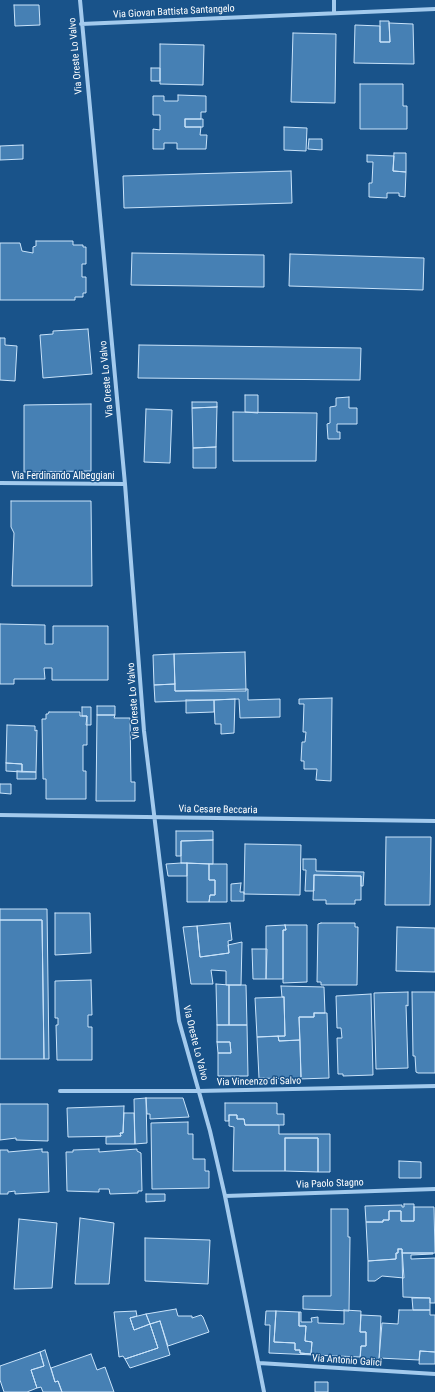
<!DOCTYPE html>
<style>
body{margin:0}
canvas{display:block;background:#19538a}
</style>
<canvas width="435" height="1392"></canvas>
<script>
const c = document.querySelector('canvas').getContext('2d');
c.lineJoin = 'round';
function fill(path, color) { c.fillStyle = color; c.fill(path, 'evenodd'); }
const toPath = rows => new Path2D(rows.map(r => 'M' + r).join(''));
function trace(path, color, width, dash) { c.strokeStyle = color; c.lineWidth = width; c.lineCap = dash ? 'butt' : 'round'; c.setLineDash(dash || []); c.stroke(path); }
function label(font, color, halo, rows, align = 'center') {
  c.font = font + ' "Roboto Condensed",sans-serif'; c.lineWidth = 3; c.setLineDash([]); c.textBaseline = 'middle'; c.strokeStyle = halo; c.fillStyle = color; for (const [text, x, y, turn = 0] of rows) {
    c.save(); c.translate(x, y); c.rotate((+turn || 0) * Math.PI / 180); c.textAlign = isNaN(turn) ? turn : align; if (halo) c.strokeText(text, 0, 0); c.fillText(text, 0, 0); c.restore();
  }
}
const building = toPath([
 [14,5,39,5,40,25,15,26,14,5],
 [380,21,389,21,390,42,380,42,380,21],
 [389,23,413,24,414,64,354,63,355,25,380,26,380,42,390,42,389,23],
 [293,33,336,34,335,103,291,102,293,33],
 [160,44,204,45,203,85,160,84,160,44],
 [151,68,160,68,160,81,151,81,151,68],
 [360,84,403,84,403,106,407,106,407,129,360,129,360,84],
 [178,95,206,96,206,112,201,112,201,119,185,119,185,127,201,127,200,135,207,135,206,149,177,149,177,143,164,143,164,149,153,149,153,129,160,130,160,115,153,115,153,96,164,96,164,101,178,101,178,95],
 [185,119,203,119,203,127,185,127,185,119],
 [284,127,307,128,306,151,284,150,284,127],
 [309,139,322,139,322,150,308,149,309,139],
 [23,145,23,159,0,160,0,146,23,145],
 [394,153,406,153,406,172,393,171,394,153],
 [367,155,394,156,393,171,406,172,405,197,399,196,399,193,387,193,387,198,369,197,369,183,372,183,373,162,367,162,367,155],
 [291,171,292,203,124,208,123,176,291,171],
 [36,241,73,241,73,245,83,245,83,247,86,247,86,264,82,264,82,277,86,277,86,293,83,293,83,297,75,297,75,300,0,300,0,243,20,243,22,251,33,253,33,247,36,246,36,241],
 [132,253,264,255,264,287,131,285,132,253],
 [290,254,424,258,423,290,289,286,290,254],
 [88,329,92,374,43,378,40,335,53,334,53,331,88,329],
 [0,338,5,338,5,345,17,346,15,381,0,380,0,338],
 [139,345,361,348,360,380,138,378,139,345],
 [245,395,258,395,258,413,245,412,245,395],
 [349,397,349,408,357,408,357,424,337,424,337,432,340,432,340,439,328,439,327,424,330,423,330,407,336,406,336,398,349,397],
 [192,402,217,402,217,407,192,408,192,402],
 [91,404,91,471,24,472,24,405,91,404],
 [217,407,216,447,193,448,192,408,217,407],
 [146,409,172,410,170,463,144,462,146,409],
 [233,412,317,413,316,461,233,461,233,412],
 [216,447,216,468,193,468,193,448,216,447],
 [11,501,91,501,92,586,12,586,14,533,11,527,11,501],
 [0,624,45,625,45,644,53,644,53,626,108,626,108,680,52,680,52,668,44,668,45,679,14,679,14,684,0,684,0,624],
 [245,652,246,691,175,691,174,654,245,652],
 [174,654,175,684,154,685,153,655,174,654],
 [175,684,175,691,248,689,248,700,280,699,280,717,240,718,239,699,155,702,154,685,175,684],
 [332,698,331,781,316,780,317,769,304,769,304,761,301,761,302,742,305,742,306,732,303,732,304,704,299,704,299,699,332,698],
 [235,699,234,733,221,734,221,724,215,724,214,700,235,699],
 [186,700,214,700,214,712,186,713,186,700],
 [97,706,115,706,115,715,97,715,97,706],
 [82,707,91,707,91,725,86,725,87,716,82,716,82,707],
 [49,712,80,712,80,716,87,716,87,745,83,745,83,771,86,771,86,799,46,799,46,779,43,779,42,719,46,719,46,714,48,714,49,712],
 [97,715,115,715,114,718,130,718,131,782,135,782,135,801,96,801,97,715],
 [7,725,35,726,35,731,37,730,36,772,22,772,22,764,6,763,7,725],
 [6,763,22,764,22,772,6,771,6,763],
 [17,771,36,772,36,779,17,779,17,771],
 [0,784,11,784,11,794,0,793,0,784],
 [176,831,213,831,213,840,181,841,181,856,176,856,176,831],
 [386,837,431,837,430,905,385,905,386,837],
 [213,840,213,864,181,863,181,841,213,840],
 [245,844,301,845,300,895,244,894,245,844],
 [303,859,316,859,316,871,364,872,363,886,361,886,361,876,314,875,314,891,305,891,306,870,303,870,303,859],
 [181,863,187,863,187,876,168,876,166,864,181,863],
 [187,863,209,864,209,880,215,880,215,895,210,895,209,902,187,902,187,863],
 [209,864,227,864,227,902,209,902,210,895,215,895,215,880,209,880,209,864],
 [314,875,361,876,361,900,355,900,355,904,326,904,326,900,313,900,314,875],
 [241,883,240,892,244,892,244,901,231,901,231,884,241,883],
 [0,909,47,909,49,1059,44,1059,42,920,0,920,0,909],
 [55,913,90,913,91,953,55,955,55,913],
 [0,920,42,920,44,1059,0,1059,0,920],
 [230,923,232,940,228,941,229,953,200,957,197,926,230,923],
 [321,923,355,923,355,927,358,927,357,985,321,985,321,982,317,982,318,924,321,923],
 [285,925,307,925,307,982,283,983,283,930,286,930,285,925],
 [285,925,286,930,283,930,283,979,266,979,266,926,285,925],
 [197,926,200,957,229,953,228,945,242,942,241,985,226,985,226,971,211,970,213,984,191,984,183,927,197,926],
 [397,927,435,928,435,972,396,971,397,927],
 [252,949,267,949,266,979,253,979,252,949],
 [91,980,92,1015,88,1015,88,1027,92,1027,92,1060,57,1060,56,1025,58,1025,58,1018,55,1018,55,981,91,980],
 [216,984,229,985,229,1025,217,1025,216,984],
 [229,985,246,985,247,1025,229,1025,229,985],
 [281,986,324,987,325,1013,314,1013,314,1017,299,1017,300,1040,279,1041,278,1036,285,1036,284,997,282,997,281,986],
 [408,992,408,1006,406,1005,408,1068,376,1069,374,993,408,992],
 [412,992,435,992,435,1073,418,1073,416,1072,415,1056,413,1056,412,992],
 [371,994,373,1075,343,1076,343,1074,338,1074,337,1038,342,1038,341,1028,337,1028,336,996,371,994],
 [284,997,285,1036,257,1037,255,998,284,997],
 [314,1013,327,1013,329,1078,299,1079,301,1077,299,1017,314,1017,314,1013],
 [217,1025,247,1025,248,1076,218,1076,218,1053,231,1053,230,1042,217,1042,217,1025],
 [278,1036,279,1041,300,1040,301,1077,299,1079,259,1078,257,1037,278,1036],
 [217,1042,230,1042,231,1053,218,1053,217,1042],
 [146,1098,183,1098,189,1117,150,1119,150,1114,147,1114,146,1098],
 [146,1098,147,1143,135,1144,134,1099,146,1098],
 [225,1103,277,1103,277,1114,284,1114,284,1125,245,1125,244,1119,237,1119,237,1115,229,1115,229,1121,225,1121,225,1103],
 [0,1104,48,1104,48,1141,16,1140,16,1138,0,1140,0,1104],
 [124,1106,123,1133,120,1133,121,1136,68,1137,67,1108,124,1106],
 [124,1113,134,1113,135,1144,106,1144,106,1137,121,1136,120,1133,123,1133,124,1113],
 [229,1115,237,1115,237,1119,244,1119,245,1125,279,1125,279,1134,330,1134,330,1172,318,1172,318,1138,285,1138,285,1171,233,1171,234,1127,229,1126,229,1115],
 [188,1122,188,1134,193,1134,193,1159,205,1159,205,1171,209,1171,209,1188,152,1189,151,1123,188,1122],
 [285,1138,318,1138,318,1172,285,1171,285,1138],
 [42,1149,42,1152,48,1152,49,1192,15,1194,15,1191,8,1192,8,1194,0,1194,0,1150,8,1150,8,1152,42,1149],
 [99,1149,99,1152,137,1149,137,1151,141,1153,142,1191,138,1191,138,1193,110,1194,109,1189,99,1189,99,1192,67,1191,66,1152,73,1152,73,1150,99,1149],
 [399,1161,421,1162,421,1178,399,1178,399,1161],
 [146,1194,165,1194,165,1201,146,1202,146,1194],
 [404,1204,414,1204,414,1221,401,1221,401,1211,389,1211,389,1220,383,1220,383,1222,366,1222,365,1206,402,1205,402,1207,404,1207,404,1204],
 [414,1207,434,1207,435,1253,402,1253,402,1249,398,1249,398,1253,396,1253,396,1259,368,1261,366,1222,383,1222,383,1220,389,1220,389,1211,401,1211,401,1221,414,1221,414,1207],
 [331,1209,348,1209,348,1237,350,1237,349,1311,303,1309,303,1296,331,1296,331,1209],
 [80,1218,114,1223,109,1284,75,1284,80,1218],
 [19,1219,57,1223,52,1288,14,1289,19,1219],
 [145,1238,210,1240,208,1284,145,1281,145,1238],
 [398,1249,402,1249,404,1278,382,1276,375,1281,368,1281,368,1261,396,1259,396,1253,398,1253,398,1249],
 [402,1253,433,1253,433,1254,411,1255,411,1259,435,1258,435,1303,430,1303,430,1298,403,1297,402,1253],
 [412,1298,430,1298,430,1310,413,1310,412,1298],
 [176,1309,178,1316,192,1316,192,1318,201,1315,203,1317,209,1332,168,1346,160,1321,150,1324,146,1314,176,1309],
 [344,1310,361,1311,360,1332,366,1332,366,1346,361,1346,360,1357,269,1353,270,1325,265,1325,266,1311,276,1311,274,1342,295,1343,295,1350,300,1350,300,1353,311,1354,312,1342,305,1341,306,1326,299,1326,299,1312,301,1312,301,1322,312,1322,311,1318,318,1317,318,1323,344,1324,344,1310],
 [399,1310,430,1310,430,1315,435,1315,435,1352,420,1351,419,1360,379,1358,382,1323,398,1324,399,1310],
 [136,1311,137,1316,130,1318,134,1330,150,1324,158,1348,125,1359,123,1356,119,1357,114,1312,136,1311],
 [276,1311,299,1312,299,1326,306,1326,305,1341,312,1342,311,1354,300,1353,300,1350,295,1350,295,1343,274,1342,276,1311],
 [146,1314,150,1324,134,1330,130,1318,146,1314],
 [361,1315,381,1316,379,1363,360,1362,361,1346,366,1346,366,1332,360,1332,361,1315],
 [160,1321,170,1355,130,1368,125,1359,158,1348,150,1324,160,1321],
 [45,1350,55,1382,58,1381,62,1392,43,1392,41,1387,37,1388,31,1370,44,1366,40,1352,45,1350],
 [420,1351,435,1352,435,1364,419,1364,420,1351],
 [40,1352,44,1366,31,1370,37,1388,27,1392,4,1392,0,1380,0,1366,40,1352],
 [91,1354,97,1370,105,1367,114,1392,62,1392,58,1381,55,1382,51,1368,91,1354],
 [315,1382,328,1382,328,1392,315,1392,315,1382]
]);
fill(building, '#4680b4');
trace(building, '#c9e3fa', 1);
trace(toPath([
 [80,0,125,484,144,731,179,1021,210,1131,225,1196,264,1392],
 [334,0,334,13],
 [81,24,435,9],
 [0,483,125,484],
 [0,815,435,821],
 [60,1091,198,1091,435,1086],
 [225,1196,435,1189],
 [259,1363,435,1374]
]), '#a3caed', 4);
label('10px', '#fff', '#19538a', [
 ["Via Giovan Battista Santangelo",174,12,-3],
 ["Via Oreste Lo Valvo",76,56,-95],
 ["Via Oreste Lo Valvo",107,379,-95],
 ["Via Ferdinando Albeggiani",63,476],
 ["Via Oreste Lo Valvo",134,701,-94],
 ["Via Cesare Beccaria",218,810,1],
 ["Via Oreste Lo Valvo",195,1043,76],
 ["Via Vincenzo di Salvo",259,1082,-1],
 ["Via Paolo Stagno",330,1184,-2],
 ["Via Antonio Galici",347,1361,4]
]);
</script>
